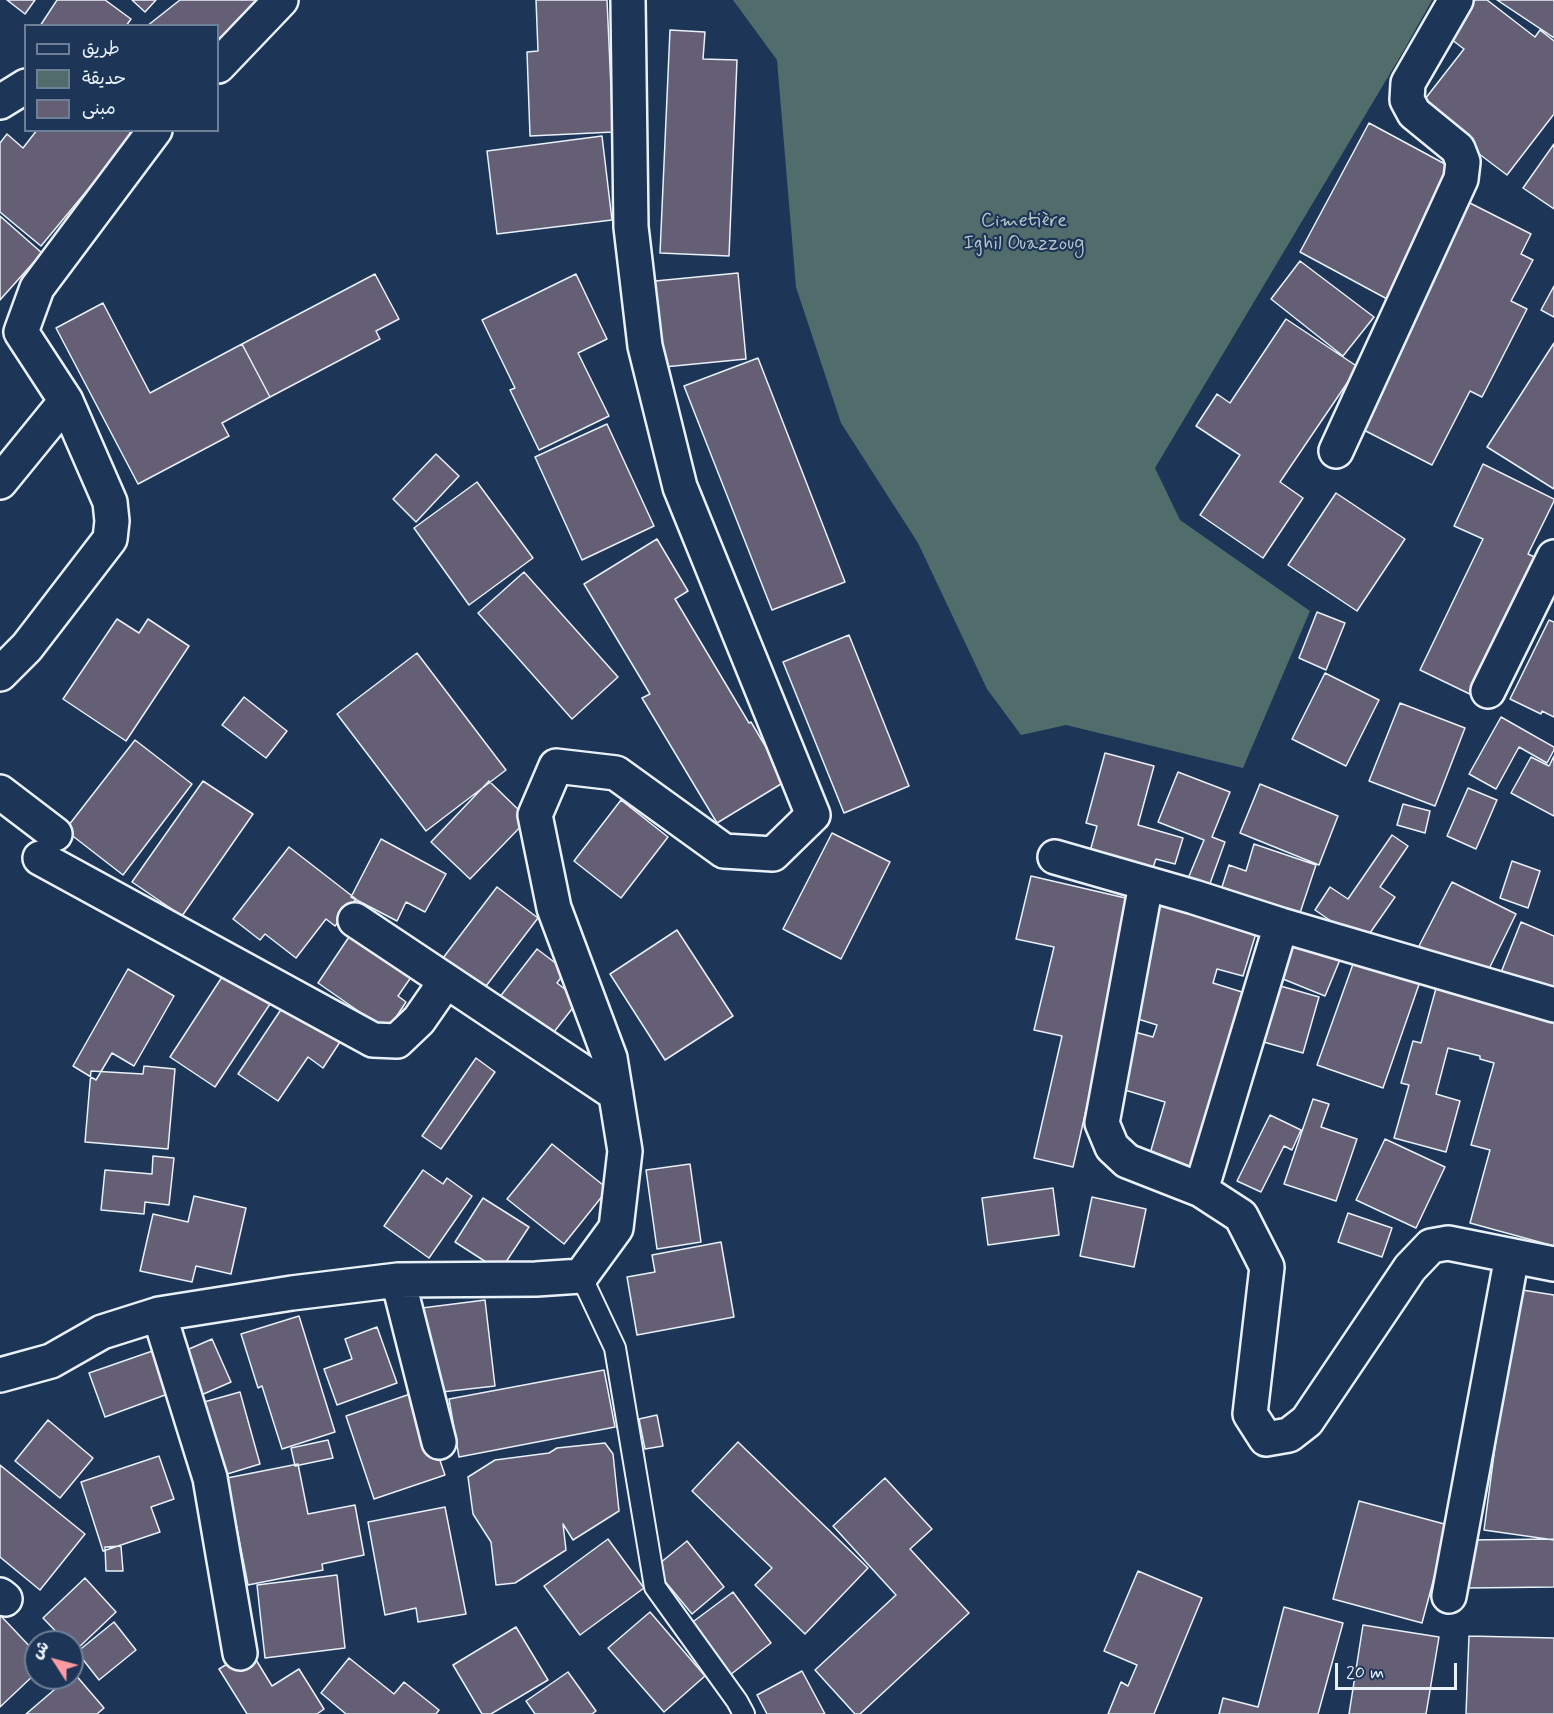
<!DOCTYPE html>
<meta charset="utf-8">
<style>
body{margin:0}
#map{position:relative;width:1554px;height:1714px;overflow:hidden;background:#1d3557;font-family:Mynerve,"Playpen Sans Arabic",sans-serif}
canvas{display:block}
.legend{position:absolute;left:24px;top:24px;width:195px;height:108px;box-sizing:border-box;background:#1d3557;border:2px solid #6e8097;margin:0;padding:8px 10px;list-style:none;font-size:18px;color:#e8f1f8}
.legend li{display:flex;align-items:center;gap:12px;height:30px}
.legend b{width:30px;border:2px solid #6e8097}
.north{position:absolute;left:24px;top:1630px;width:60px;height:60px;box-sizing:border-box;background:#1d3557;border:2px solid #6e8097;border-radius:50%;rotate:306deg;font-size:16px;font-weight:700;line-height:24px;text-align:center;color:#e8f1f8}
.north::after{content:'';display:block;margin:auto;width:21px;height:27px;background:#ff9aa2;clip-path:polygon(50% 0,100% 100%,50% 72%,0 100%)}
.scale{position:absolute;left:1335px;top:1663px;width:122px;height:27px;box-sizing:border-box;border:3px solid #e8f1f8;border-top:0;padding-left:8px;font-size:18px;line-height:21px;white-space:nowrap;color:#e8f1f8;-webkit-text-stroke:4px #1d3557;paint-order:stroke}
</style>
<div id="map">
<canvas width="1554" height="1714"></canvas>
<ul class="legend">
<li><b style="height:8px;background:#1d3557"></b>طريق</li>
<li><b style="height:16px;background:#516d6b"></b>حديقة</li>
<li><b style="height:16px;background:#645f75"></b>مبنى</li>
</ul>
<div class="north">ش</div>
<div class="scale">20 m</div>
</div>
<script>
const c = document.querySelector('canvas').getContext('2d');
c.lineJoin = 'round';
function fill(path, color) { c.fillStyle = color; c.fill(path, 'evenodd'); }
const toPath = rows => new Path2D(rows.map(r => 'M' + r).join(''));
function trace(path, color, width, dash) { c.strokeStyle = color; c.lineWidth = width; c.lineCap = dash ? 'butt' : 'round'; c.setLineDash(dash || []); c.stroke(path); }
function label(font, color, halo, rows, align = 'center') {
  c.font = font + ' Mynerve,sans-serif'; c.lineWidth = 4.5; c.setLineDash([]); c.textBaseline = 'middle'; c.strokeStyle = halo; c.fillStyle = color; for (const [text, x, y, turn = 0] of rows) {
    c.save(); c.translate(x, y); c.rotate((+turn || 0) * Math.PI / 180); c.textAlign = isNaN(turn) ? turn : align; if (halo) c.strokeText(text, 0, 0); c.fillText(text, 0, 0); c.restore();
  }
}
fill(toPath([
 [733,0,1432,0,1404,50,1155,468,1180,520,1310,611,1243,768,1066,725,1021,735,987,689,918,543,841,423,796,287,777,60]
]), '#516d6b');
const building = toPath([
 [7,0,35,0,25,14,7,0],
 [57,0,105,0,131,19,126,26,40,26,57,0],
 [132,0,156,0,145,12,132,0],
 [180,0,259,0,263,5,218,40,218,26,147,26,180,0],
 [536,0,607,0,613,132,530,136,527,52,538,51,536,0],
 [1475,0,1487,0,1535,37,1540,30,1554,41,1554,114,1507,175,1418,108,1464,49,1447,36,1475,0],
 [1497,0,1554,0,1554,38,1497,0],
 [670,30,705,32,703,59,737,60,729,256,660,253,670,30],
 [1369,123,1458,171,1389,300,1300,252,1369,123],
 [37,130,128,130,133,135,41,246,0,212,0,143,7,134,23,148,37,130],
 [602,136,612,220,497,234,487,151,602,136],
 [1554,144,1554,209,1523,188,1554,144],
 [1468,202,1531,234,1521,254,1533,260,1511,301,1527,309,1482,397,1470,391,1432,465,1354,425,1468,202],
 [0,216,42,253,0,300,0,216],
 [1300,261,1374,317,1343,356,1271,299,1300,261],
 [738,273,746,359,664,367,655,281,738,273],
 [375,274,399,319,376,331,380,339,270,397,242,344,375,274],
 [576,274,607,339,578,353,609,416,539,450,510,390,515,388,482,320,576,274],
 [1554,286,1554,317,1541,310,1554,286],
 [103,303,150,393,242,344,270,397,222,423,229,436,138,484,56,328,103,303],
 [1286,319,1358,367,1280,482,1303,498,1263,558,1200,515,1240,455,1196,426,1217,394,1230,403,1286,319],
 [1554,343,1554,489,1487,447,1554,343],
 [758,358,845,582,772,610,684,386,758,358],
 [607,424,654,526,582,560,535,457,607,424],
 [436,454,459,476,416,522,393,499,436,454],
 [1483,464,1554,499,1554,501,1528,554,1545,562,1478,698,1420,670,1483,539,1454,526,1483,464],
 [477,482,533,558,469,605,414,528,477,482],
 [1336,493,1405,539,1357,611,1288,565,1336,493],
 [657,539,688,591,675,599,749,723,751,722,786,781,717,823,642,698,650,694,584,584,657,539],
 [524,572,618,677,572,719,478,613,524,572],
 [1317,612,1345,623,1326,670,1299,658,1317,612],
 [117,619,139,633,148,619,189,646,126,741,63,699,117,619],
 [1549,620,1554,622,1554,717,1542,711,1541,714,1510,699,1549,620],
 [849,635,909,786,844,813,783,662,849,635],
 [417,653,506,770,426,831,337,714,417,653],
 [1325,673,1379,700,1346,766,1292,739,1325,673],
 [244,697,287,731,266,758,222,725,244,697],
 [1400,703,1465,728,1435,806,1369,781,1400,703],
 [1501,717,1554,747,1554,750,1547,763,1519,747,1496,789,1469,774,1501,717],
 [135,740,192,784,123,875,65,830,135,740],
 [1105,753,1154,766,1138,825,1183,838,1175,864,1156,859,1151,873,1089,855,1097,826,1086,823,1105,753],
 [1554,756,1554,816,1511,793,1531,757,1549,766,1554,756],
 [1178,772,1230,792,1212,837,1225,842,1208,889,1187,881,1204,840,1158,822,1178,772],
 [203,781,253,814,182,916,132,882,203,781],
 [489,781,528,819,470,879,431,842,489,781],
 [1260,784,1338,816,1319,865,1240,833,1260,784],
 [1468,788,1497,800,1476,849,1447,836,1468,788],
 [621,800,668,837,621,898,574,861,621,800],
 [1403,804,1430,811,1425,833,1397,825,1403,804],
 [832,833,890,862,841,959,783,929,832,833],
 [1392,835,1408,846,1380,887,1395,897,1363,943,1315,910,1330,887,1348,899,1392,835],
 [381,839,446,874,425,912,406,902,397,921,351,897,381,839],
 [1254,844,1316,865,1298,919,1220,893,1229,865,1246,871,1254,844],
 [289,847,356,899,335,926,326,919,296,958,265,934,260,940,233,919,289,847],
 [1512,861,1540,871,1528,908,1500,898,1512,861],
 [1031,876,1134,900,1073,1167,1034,1158,1062,1036,1034,1030,1054,947,1016,939,1031,876],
 [1452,882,1516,914,1484,979,1419,946,1452,882],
 [497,887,538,918,483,990,443,958,497,887],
 [1162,891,1260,920,1243,976,1217,969,1213,983,1242,992,1226,1048,1240,1052,1201,1180,1147,1164,1165,1102,1118,1088,1135,1032,1153,1037,1157,1025,1125,1015,1162,891],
 [1521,922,1554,936,1554,992,1498,980,1521,922],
 [677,930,733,1016,665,1060,610,974,677,930],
 [353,931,414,973,398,996,406,1002,387,1031,318,983,353,931],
 [1297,931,1344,950,1325,996,1278,977,1297,931],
 [537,949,566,971,557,983,579,1000,550,1037,499,998,537,949],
 [1358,950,1423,973,1383,1088,1317,1065,1358,950],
 [128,969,174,996,134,1066,112,1053,96,1080,73,1066,128,969],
 [224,974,270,1004,215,1087,170,1057,224,974],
 [1438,981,1554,1013,1554,1246,1470,1223,1490,1150,1471,1145,1494,1063,1480,1059,1480,1056,1448,1048,1436,1094,1460,1101,1446,1152,1394,1138,1409,1085,1401,1083,1413,1041,1421,1043,1438,981],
 [1277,985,1319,997,1303,1053,1260,1041,1277,985],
 [284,1005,340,1042,323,1068,308,1057,278,1101,238,1074,284,1005],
 [476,1058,495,1072,441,1149,422,1136,476,1058],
 [144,1066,175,1069,168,1149,85,1142,91,1071,143,1074,144,1066],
 [1313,1099,1329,1104,1321,1127,1357,1139,1336,1201,1284,1184,1313,1099],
 [1270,1115,1301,1130,1292,1150,1284,1146,1261,1192,1237,1181,1270,1115],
 [1385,1139,1445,1167,1416,1228,1356,1200,1385,1139],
 [552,1144,608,1189,564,1244,507,1199,552,1144],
 [153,1156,174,1158,169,1205,145,1202,144,1214,101,1210,105,1170,152,1174,153,1156],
 [690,1164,701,1242,657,1249,646,1170,690,1164],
 [423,1170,443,1184,447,1178,472,1196,429,1258,384,1226,423,1170],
 [1053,1188,1059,1235,988,1245,982,1198,1053,1188],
 [194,1196,246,1208,231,1274,196,1266,192,1282,140,1271,153,1214,188,1222,194,1196],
 [1092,1197,1146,1209,1134,1267,1080,1256,1092,1197],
 [483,1198,529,1227,500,1271,455,1242,483,1198],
 [1348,1213,1392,1228,1382,1257,1338,1242,1348,1213],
 [721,1242,734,1317,637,1335,627,1277,655,1272,652,1255,721,1242],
 [1516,1289,1554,1295,1554,1540,1484,1530,1516,1289],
 [485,1300,495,1386,433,1393,422,1308,485,1300],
 [299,1316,335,1432,282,1449,262,1386,258,1388,241,1334,299,1316],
 [377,1327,397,1383,337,1405,324,1369,352,1359,345,1339,377,1327],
 [212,1339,231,1382,199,1396,180,1353,212,1339],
 [161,1348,176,1391,105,1417,89,1373,161,1348],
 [604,1370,615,1427,459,1457,449,1399,604,1370],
 [240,1392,260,1464,224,1475,204,1402,240,1392],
 [416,1392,445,1475,374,1499,346,1416,416,1392],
 [657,1415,663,1446,645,1449,639,1419,657,1415],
 [48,1420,93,1458,60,1498,15,1461,48,1420],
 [328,1440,333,1458,295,1466,291,1448,328,1440],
 [738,1442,868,1568,805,1634,755,1585,772,1568,692,1491,738,1442],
 [605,1443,613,1454,619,1511,573,1540,563,1524,566,1550,515,1583,496,1585,491,1542,473,1514,468,1477,495,1460,549,1453,557,1448,605,1443],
 [159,1456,174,1499,151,1507,160,1532,103,1551,81,1482,159,1456],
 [298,1464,308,1514,355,1505,364,1555,322,1564,323,1570,248,1585,227,1478,298,1464],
 [0,1465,85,1534,40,1590,0,1557,0,1465],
 [885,1478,932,1529,910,1549,969,1613,860,1714,855,1714,815,1670,896,1595,833,1526,885,1478],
 [1359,1501,1448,1525,1422,1623,1333,1599,1359,1501],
 [445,1507,466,1614,418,1622,416,1608,385,1615,368,1522,445,1507],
 [608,1539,644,1588,580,1635,544,1586,608,1539],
 [1554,1539,1554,1587,1468,1588,1467,1540,1554,1539],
 [687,1541,724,1587,692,1614,654,1568,687,1541],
 [121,1546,123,1571,106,1571,105,1547,121,1546],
 [1138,1571,1202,1598,1154,1714,1108,1714,1121,1682,1128,1686,1137,1665,1104,1651,1138,1571],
 [337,1575,345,1648,265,1658,257,1585,337,1575],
 [85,1578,116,1612,75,1651,72,1648,72,1642,66,1642,43,1618,85,1578],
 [733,1592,771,1643,730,1675,690,1624,733,1592],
 [1284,1607,1343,1623,1318,1714,1219,1714,1223,1698,1258,1707,1284,1607],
 [650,1612,705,1676,664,1712,608,1648,650,1612],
 [0,1615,36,1653,36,1673,0,1707,0,1615],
 [114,1622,136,1650,99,1680,77,1652,114,1622],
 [1363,1625,1439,1637,1426,1714,1349,1714,1363,1625],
 [516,1627,548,1680,491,1714,482,1714,453,1665,516,1627],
 [1469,1636,1554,1638,1554,1714,1466,1714,1469,1636],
 [250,1650,272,1686,299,1669,324,1709,317,1714,247,1714,219,1669,250,1650],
 [349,1658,394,1694,404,1682,439,1710,436,1714,346,1714,321,1693,349,1658],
 [802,1671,825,1714,767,1714,757,1695,802,1671],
 [568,1672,596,1711,592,1714,535,1714,526,1701,568,1672],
 [74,1673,104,1708,97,1714,26,1714,68,1678,72,1678,74,1673]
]);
fill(building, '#645f75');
trace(building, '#e8f1f8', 1.5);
const lane = toPath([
 [581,1276,615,1348,655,1587,737,1701,744,1714]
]);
const street = toPath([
 [218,66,281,0],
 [0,102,26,86],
 [1336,451,1461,179,1463,162,1458,149,1414,113,1407,100,1408,83,1456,0],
 [0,482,66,401],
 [0,674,27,647,110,539,112,521,110,502,66,401,21,332,37,288,155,130],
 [1488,691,1554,557],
 [0,792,55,834],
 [1055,857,1194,897,1281,925,1554,1005],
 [40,858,373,1040,397,1041,419,1020,446,981],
 [1146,884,1102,1123,1112,1147,1127,1161,1201,1190,1241,1216,1267,1267,1250,1414,1266,1439,1289,1435,1307,1421,1410,1268,1431,1246,1448,1243,1554,1264],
 [355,920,616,1094],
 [1201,1190,1281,925],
 [398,1280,439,1442],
 [159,1314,210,1478,240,1653],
 [0,1375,51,1361,102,1332,159,1314,292,1293,398,1280,536,1279,581,1276,616,1228,625,1151,610,1058,554,908,535,815,556,766,616,773,724,851,773,854,813,815,680,487,645,346,631,227,628,0],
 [0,1595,5,1599],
 [1449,1596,1512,1256]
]);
trace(lane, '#e8f1f8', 24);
trace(street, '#e8f1f8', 38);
trace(lane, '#1d3557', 20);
trace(street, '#1d3557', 33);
label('20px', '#b3c3c7', '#1d3557', [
 ["Cimetière",1024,222],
 ["Ighil Ouazzoug",1024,245]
]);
</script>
